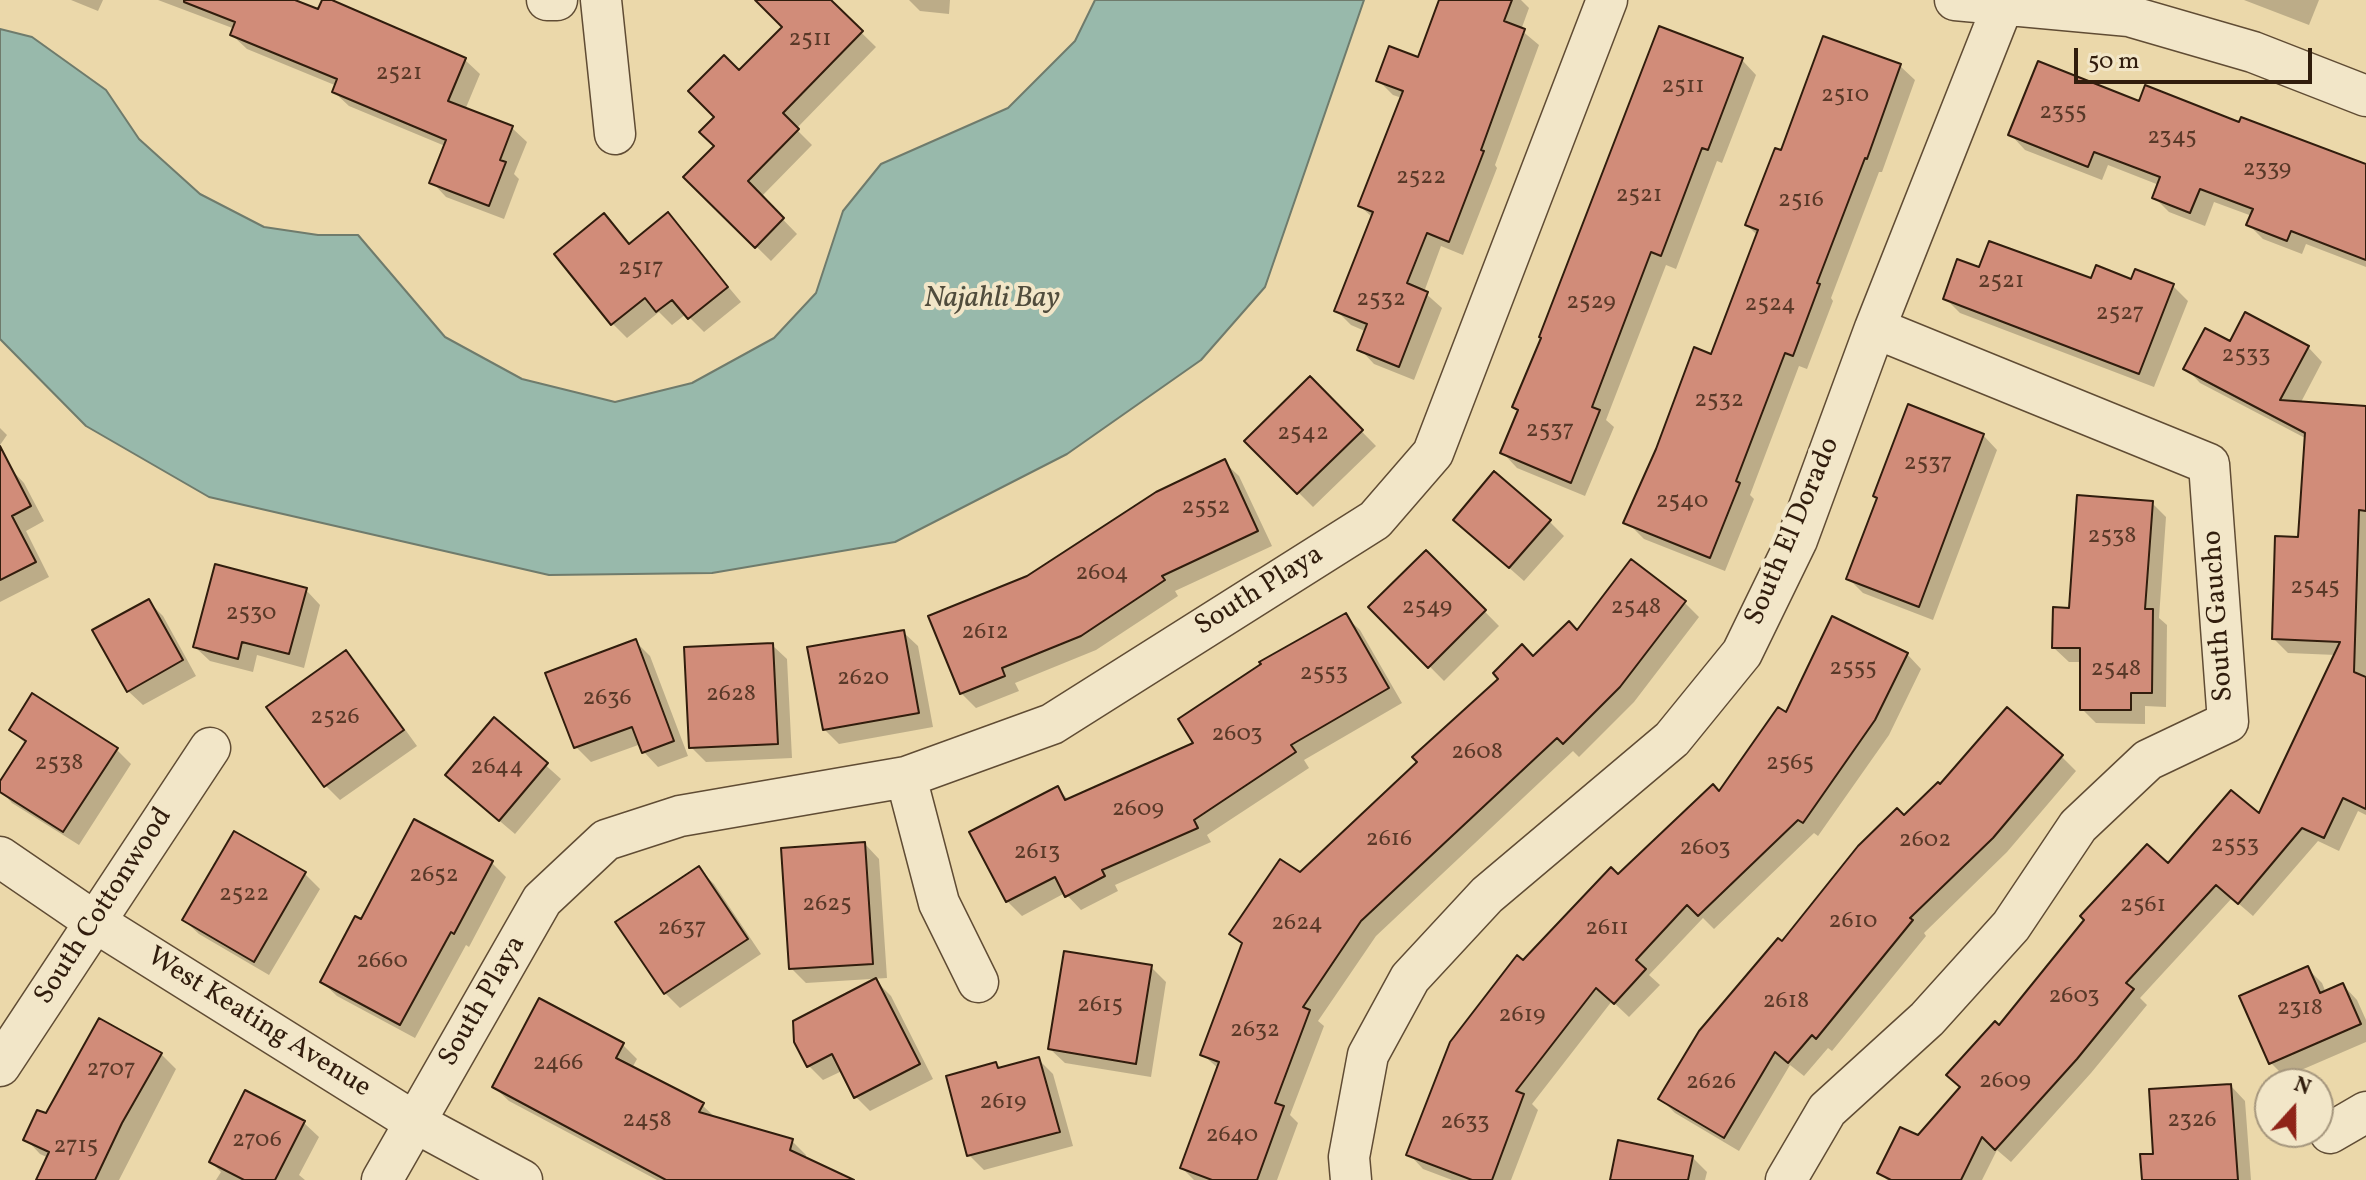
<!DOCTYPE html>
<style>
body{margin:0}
#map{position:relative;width:2366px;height:1180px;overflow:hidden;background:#ebd8aa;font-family:Vollkorn,serif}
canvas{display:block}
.north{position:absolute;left:2254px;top:1068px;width:80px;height:80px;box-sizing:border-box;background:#f2e6c8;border:2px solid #a5967d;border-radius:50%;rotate:21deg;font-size:22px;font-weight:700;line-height:32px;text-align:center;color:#311d0d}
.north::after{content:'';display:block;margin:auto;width:28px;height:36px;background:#8f2418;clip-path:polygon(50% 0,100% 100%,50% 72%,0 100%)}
.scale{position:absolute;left:2074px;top:48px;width:238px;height:36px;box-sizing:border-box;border:4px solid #311d0d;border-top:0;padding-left:10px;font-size:24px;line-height:28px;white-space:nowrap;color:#311d0d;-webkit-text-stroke:6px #f2e6c8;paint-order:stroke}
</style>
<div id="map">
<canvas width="2366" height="1180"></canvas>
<div class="north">N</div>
<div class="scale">50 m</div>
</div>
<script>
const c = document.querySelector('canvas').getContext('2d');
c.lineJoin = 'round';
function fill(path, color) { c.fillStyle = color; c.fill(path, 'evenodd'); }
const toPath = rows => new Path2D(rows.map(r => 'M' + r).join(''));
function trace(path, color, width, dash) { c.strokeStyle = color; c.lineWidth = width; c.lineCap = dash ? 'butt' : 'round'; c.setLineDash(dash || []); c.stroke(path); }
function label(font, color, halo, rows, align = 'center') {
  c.font = font + ' Vollkorn,serif'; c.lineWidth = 8; c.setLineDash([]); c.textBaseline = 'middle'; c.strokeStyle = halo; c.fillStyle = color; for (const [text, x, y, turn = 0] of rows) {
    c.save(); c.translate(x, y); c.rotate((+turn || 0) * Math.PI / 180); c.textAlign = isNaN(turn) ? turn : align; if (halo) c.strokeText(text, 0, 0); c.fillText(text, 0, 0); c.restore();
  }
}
const water = toPath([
 [1095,0,1364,0,1265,287,1201,360,1067,454,895,542,712,573,549,575,209,497,86,426,0,339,0,29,32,37,106,90,139,139,200,194,264,227,318,235,358,235,445,337,522,379,615,402,692,383,774,338,816,293,843,211,881,164,1008,108,1075,41,1095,0]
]);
fill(water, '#98b9ab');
trace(water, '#6f7b6c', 2);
fill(toPath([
 [71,0,103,0,98,11],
 [158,0,290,0,319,12,326,0,465,60,480,74,465,110,512,128,527,142,514,174,519,179,504,219,446,197,432,182,445,146,349,106,334,92,337,86,247,49,232,35,235,29],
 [758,0,828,0,876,47,796,129,812,145,761,197,797,234,771,261,686,177,716,146,717,117,739,73,785,27],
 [909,0,950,0,949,14,920,11],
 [1441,0,1521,0,1529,8,1521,30,1539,45,1495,165,1497,168,1463,255,1441,246,1424,292,1442,308,1414,380,1374,364,1360,349,1367,332,1351,325,1337,311,1373,218,1360,206,1402,98,1393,95,1378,80,1419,59],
 [2244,0,2319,0,2309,25],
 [1742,60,1756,75,1722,163,1717,161,1676,269,1666,265,1606,420,1614,427,1585,496,1517,468,1503,453,1520,412,1515,407],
 [1900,66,1915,80,1882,172,1879,172,1831,298,1833,301,1807,369,1799,366,1750,495,1754,499,1725,571,1644,539,1629,524,1629,515,1696,350,1712,356,1758,236,1747,225,1782,153],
 [2141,103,2241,124,2366,166,2366,267,2306,244,2302,254,2263,239,2249,225,2252,216,2214,202,2205,226,2169,212,2154,197,2159,185,2108,165,2102,180,2025,150,2011,135],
 [668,215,741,302,704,332,686,314,672,325,659,312,627,338,612,323,604,216,630,245],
 [1980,270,2173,286,2188,301,2154,387,1960,313,1945,298],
 [2231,344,2308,347,2322,362,2300,404,2366,408,2366,815,2358,811,2339,851,2318,841,2253,916,2232,898,2140,998,2147,1005,2091,1073,2011,1162,1997,1150,1982,1180,1887,1180,1880,1173,1919,1138,1962,1088,2000,1028,2168,866,2260,817,2336,655,2288,653,2274,639,2299,539,2307,439,2200,383,2186,368],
 [1310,379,1376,446,1313,507,1247,441],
 [0,428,7,435,0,445],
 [1983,435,1997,450,1933,620,1863,593,1848,578,1879,500,1875,496],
 [1224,462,1239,476,1272,546,1175,591,1178,596,1096,650,1015,683,1019,691,976,708,961,693,1028,578],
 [10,468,24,483,44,521,26,531,49,577,0,602,0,473],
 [2152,503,2166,517,2159,618,2167,625,2166,707,2145,706,2145,724,2096,723,2082,709,2082,662,2069,662,2054,648,2071,610],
 [1455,520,1549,521,1564,536,1524,581],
 [1426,552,1499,626,1444,681,1371,607],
 [1631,562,1685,603,1699,617,1634,702,1579,757,1573,751,1376,936,1318,1021,1324,1026,1290,1115,1298,1123,1277,1180,1194,1180,1182,1168,1219,1069,1202,1054,1244,946,1231,934,1300,875,1534,658,1577,633],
 [306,590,320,605,304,668,257,655,253,672,210,661,195,647],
 [148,601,163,616,196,676,143,705,128,691],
 [1345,616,1360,630,1402,703,1304,760,1309,768,1207,835,1211,842,1115,885,1118,891,1081,910,1065,893,1022,916,1007,901,1057,788,1069,800,1196,743],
 [903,632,918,646,933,727,839,744,824,729],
 [635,641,650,656,688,756,658,767,644,752,641,744,591,762,576,747,548,674],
 [772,645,787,659,792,758,706,762,691,747],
 [346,653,360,667,417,746,340,800,326,786,269,707],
 [1907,654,1921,669,1889,735,1818,836,1814,833,1714,929,1703,918,1649,975,1660,985,1629,1017,1612,1001,1532,1104,1538,1110,1511,1180,1452,1180,1423,1169,1409,1154,1523,962,1618,877,1720,794,1786,716],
 [495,720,561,779,515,834,462,789],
 [11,730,116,749,131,764,79,845,12,803,0,790,0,785,26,744],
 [2061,756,2076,771,2007,852,1924,933,1926,936,1832,1051,1828,1048,1804,1076,1790,1065,1739,1151,1675,1113,1661,1099,1782,944,1904,817,1941,787],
 [235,833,305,874,320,889,269,975,199,934,184,920],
 [865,844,879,859,887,978,806,983,791,968],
 [492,863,506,877,469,947,466,945,415,1038,337,996,322,982,362,922],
 [699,869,714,884,761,954,680,1008,665,993,618,923],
 [1151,967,1166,982,1151,1077,1065,1063,1050,1049],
 [2307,968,2322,983,2326,993,2343,985,2357,1000,2366,1020,2366,1042,2285,1077,2271,1063],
 [876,981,891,996,933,1079,870,1111,856,1097,842,1071,823,1080,809,1066],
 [623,1045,637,1059,632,1068,702,1105,717,1119,792,1141,806,1155,806,1160,849,1180,657,1180,509,1101,494,1087],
 [161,1054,176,1069,119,1180,38,1180,49,1158,40,1154,26,1139,47,1116],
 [1039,1060,1053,1074,1073,1146,984,1170,969,1155,995,1064,1001,1070],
 [2231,1086,2245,1101,2251,1180,2144,1180,2155,1156],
 [304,1123,319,1137,299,1175,305,1180,216,1180,221,1172,211,1162],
 [1692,1157,1707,1172,1705,1180,1612,1180]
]), '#0003');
const building = toPath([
 [184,0,295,0,318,9,322,0,332,0,466,58,448,101,513,126,500,160,506,162,489,206,429,183,446,140,332,92,337,79,230,35,235,22,184,2,184,0],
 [755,0,831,0,863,31,783,113,799,129,748,181,784,218,755,248,683,177,714,146,699,132,714,117,688,91,724,55,739,70,782,27,755,0],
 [1439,0,1512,0,1504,21,1525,29,1481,150,1484,151,1449,242,1427,233,1407,283,1428,292,1399,367,1357,350,1367,324,1334,311,1373,212,1358,206,1403,91,1376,81,1389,46,1418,57,1439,0],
 [1659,26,1743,58,1708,150,1702,148,1661,256,1651,252,1592,407,1600,410,1571,483,1500,453,1518,410,1512,407,1541,338,1539,337,1659,26],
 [1823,36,1901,64,1867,159,1865,158,1817,283,1820,284,1793,356,1785,353,1736,481,1740,483,1710,558,1623,523,1656,449,1694,347,1711,354,1758,230,1745,225,1775,148,1781,150,1823,36],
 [2038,61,2139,101,2145,85,2239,122,2241,117,2366,164,2366,260,2291,231,2287,241,2246,225,2253,209,2200,189,2190,213,2152,198,2160,177,2094,152,2088,167,2008,135,2038,61],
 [668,212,728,287,688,319,672,300,656,312,645,298,611,325,554,254,604,213,629,244,668,212],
 [1989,241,2091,278,2096,265,2131,279,2135,269,2174,284,2139,374,1943,299,1957,259,1979,267,1989,241],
 [2245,312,2309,346,2280,400,2366,406,2366,511,2359,510,2354,672,2366,677,2366,809,2343,798,2324,838,2302,828,2238,904,2216,885,2126,983,2134,989,2077,1059,1995,1150,1982,1137,1961,1180,1891,1180,1877,1173,1900,1127,1918,1135,1960,1087,1946,1075,1995,1021,1999,1025,2084,920,2080,916,2147,844,2168,863,2231,790,2259,813,2340,642,2272,639,2275,536,2298,537,2305,433,2183,369,2205,328,2230,341,2245,312],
 [1310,376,1363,430,1297,494,1244,441,1310,376],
 [1908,404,1984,434,1919,607,1846,579,1877,498,1873,496,1908,404],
 [0,446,31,506,12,516,36,562,0,580,0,446],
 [1225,459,1258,531,1162,576,1165,580,1081,636,1002,668,1005,676,960,694,928,616,1027,576,1156,492,1225,459],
 [1494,471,1551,520,1509,568,1453,520,1494,471],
 [2077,495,2153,501,2145,609,2153,609,2152,693,2131,693,2131,710,2080,710,2080,648,2052,648,2053,607,2069,608,2077,495],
 [1426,550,1486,610,1428,668,1368,607,1426,550],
 [1631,559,1686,601,1620,687,1563,744,1557,738,1361,921,1303,1007,1310,1010,1275,1103,1284,1106,1257,1180,1212,1180,1180,1168,1219,1062,1200,1055,1242,943,1229,934,1280,859,1300,872,1417,762,1412,757,1498,679,1493,673,1522,644,1533,656,1569,621,1577,630,1631,559],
 [215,564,307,588,289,654,242,642,238,659,193,647,215,564],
 [149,599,183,660,127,692,92,630,149,599],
 [1346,613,1389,688,1291,745,1296,752,1194,820,1198,828,1102,870,1105,876,1065,897,1055,877,1006,902,969,832,1058,786,1065,800,1193,743,1178,719,1261,664,1259,662,1346,613],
 [1832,616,1908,653,1875,720,1803,823,1798,820,1698,916,1687,905,1636,960,1646,969,1614,1004,1596,988,1516,1091,1524,1094,1492,1180,1472,1180,1406,1155,1450,1042,1517,955,1523,960,1611,867,1618,874,1713,784,1719,791,1778,707,1786,712,1832,616],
 [904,630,919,713,823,730,807,647,904,630],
 [636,639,674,741,642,753,632,727,574,748,545,673,636,639],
 [773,643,778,744,689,748,684,647,773,643],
 [346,650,404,730,324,787,266,707,346,650],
 [32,693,118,748,63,832,0,792,0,781,26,741,9,730,32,693],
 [2007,707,2063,755,1993,838,1910,918,1913,920,1816,1039,1812,1035,1788,1063,1775,1052,1724,1138,1658,1099,1699,1031,1778,938,1782,941,1858,846,1897,808,1904,815,1938,782,1940,784,2007,707],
 [494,717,548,763,499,821,445,775,494,717],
 [414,819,493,861,454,934,451,932,400,1025,320,982,355,916,361,919,414,819],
 [234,831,306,872,254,962,182,920,234,831],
 [865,842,873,964,789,969,781,848,865,842],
 [699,866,748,939,664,994,615,922,699,866],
 [1064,951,1152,965,1136,1064,1048,1049,1064,951],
 [2308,966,2320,993,2343,983,2361,1024,2269,1064,2239,996,2308,966],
 [876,978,920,1064,854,1098,832,1054,807,1067,794,1042,793,1021,876,978],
 [539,998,624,1043,616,1058,704,1103,699,1112,793,1139,790,1150,854,1180,666,1180,492,1087,539,998],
 [99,1018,162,1053,122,1123,95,1180,36,1180,49,1152,23,1140,37,1110,46,1113,99,1018],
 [1039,1057,1060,1132,967,1156,946,1076,996,1062,998,1068,1039,1057],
 [2231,1084,2238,1180,2142,1180,2140,1154,2153,1154,2149,1089,2231,1084],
 [245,1090,305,1121,275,1180,244,1180,209,1162,245,1090],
 [1618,1140,1693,1156,1688,1180,1610,1180,1618,1140]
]);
fill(building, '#d18c79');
trace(building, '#311d0d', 2);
const minor = toPath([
 [547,0,557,0],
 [601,0,615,134],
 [1955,0,2129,16,2253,52,2366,96],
 [906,777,939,903,978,982],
 [0,857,95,922,416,1123,522,1180],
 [0,1066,210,748],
 [2330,1133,2366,1112],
 [382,1180,542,900,606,840,680,816,906,777,1052,724,1375,520,1433,453,1607,0],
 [1351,1180,1349,1157,1368,1055,1410,978,1487,895,1672,739,1742,653,1797,540,1875,328,2003,5,2002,0],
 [1786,1180,1827,1110,1927,1019,2011,926,2078,826,2148,760,2228,722,2209,464,1875,328]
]);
trace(minor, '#604c34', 43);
trace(minor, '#f2e6c8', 40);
label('24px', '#593928', null, [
 ["2511",810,41],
 ["2521",399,75],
 ["2511",1683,88],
 ["2510",1845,97],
 ["2355",2063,114],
 ["2345",2172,139],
 ["2339",2267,171],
 ["2522",1421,179],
 ["2521",1639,197],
 ["2516",1801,202],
 ["2517",641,270],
 ["2521",2001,283],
 ["2532",1381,301],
 ["2529",1591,304],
 ["2524",1770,306],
 ["2527",2120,315],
 ["2533",2246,357],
 ["2532",1719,402],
 ["2537",1550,432],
 ["2542",1303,435],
 ["2537",1928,465],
 ["2540",1682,503],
 ["2552",1206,509],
 ["2538",2112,538],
 ["2604",1102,575],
 ["2545",2315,589],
 ["2549",1427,609],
 ["2548",1636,609],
 ["2530",251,615],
 ["2612",985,634],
 ["2555",1853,670],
 ["2548",2116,671],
 ["2553",1324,675],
 ["2620",863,680],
 ["2628",731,696],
 ["2636",607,700],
 ["2526",335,719],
 ["2603",1237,736],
 ["2608",1477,754],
 ["2538",59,765],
 ["2565",1790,765],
 ["2644",497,769],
 ["2609",1138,811],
 ["2616",1389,841],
 ["2602",1925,842],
 ["2553",2235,847],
 ["2603",1705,850],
 ["2613",1037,854],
 ["2652",434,877],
 ["2522",244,896],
 ["2625",827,906],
 ["2561",2143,907],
 ["2610",1853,923],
 ["2624",1297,925],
 ["2637",682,930],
 ["2611",1607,930],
 ["2660",382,963],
 ["2603",2074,998],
 ["2618",1786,1003],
 ["2615",1100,1007],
 ["2318",2300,1010],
 ["2619",1522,1017],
 ["2632",1255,1032],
 ["2466",558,1065],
 ["2707",111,1071],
 ["2609",2005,1083],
 ["2626",1711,1084],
 ["2619",1003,1104],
 ["2458",647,1122],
 ["2326",2192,1122],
 ["2633",1465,1124],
 ["2640",1232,1137],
 ["2706",257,1142],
 ["2715",76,1148]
]);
label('28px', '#311d0d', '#f2e6c8', [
 ["South El Dorado",1794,532,-67],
 ["South Playa",1260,592,-32],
 ["South Gaucho",2220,616,-94],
 ["South Cottonwood",105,907,-57],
 ["South Playa",484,1002,-60],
 ["West Keating Avenue",258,1024,32]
]);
label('italic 30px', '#504c3c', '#f2e6c8', [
 ["Najahli Bay",992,300]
]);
</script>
